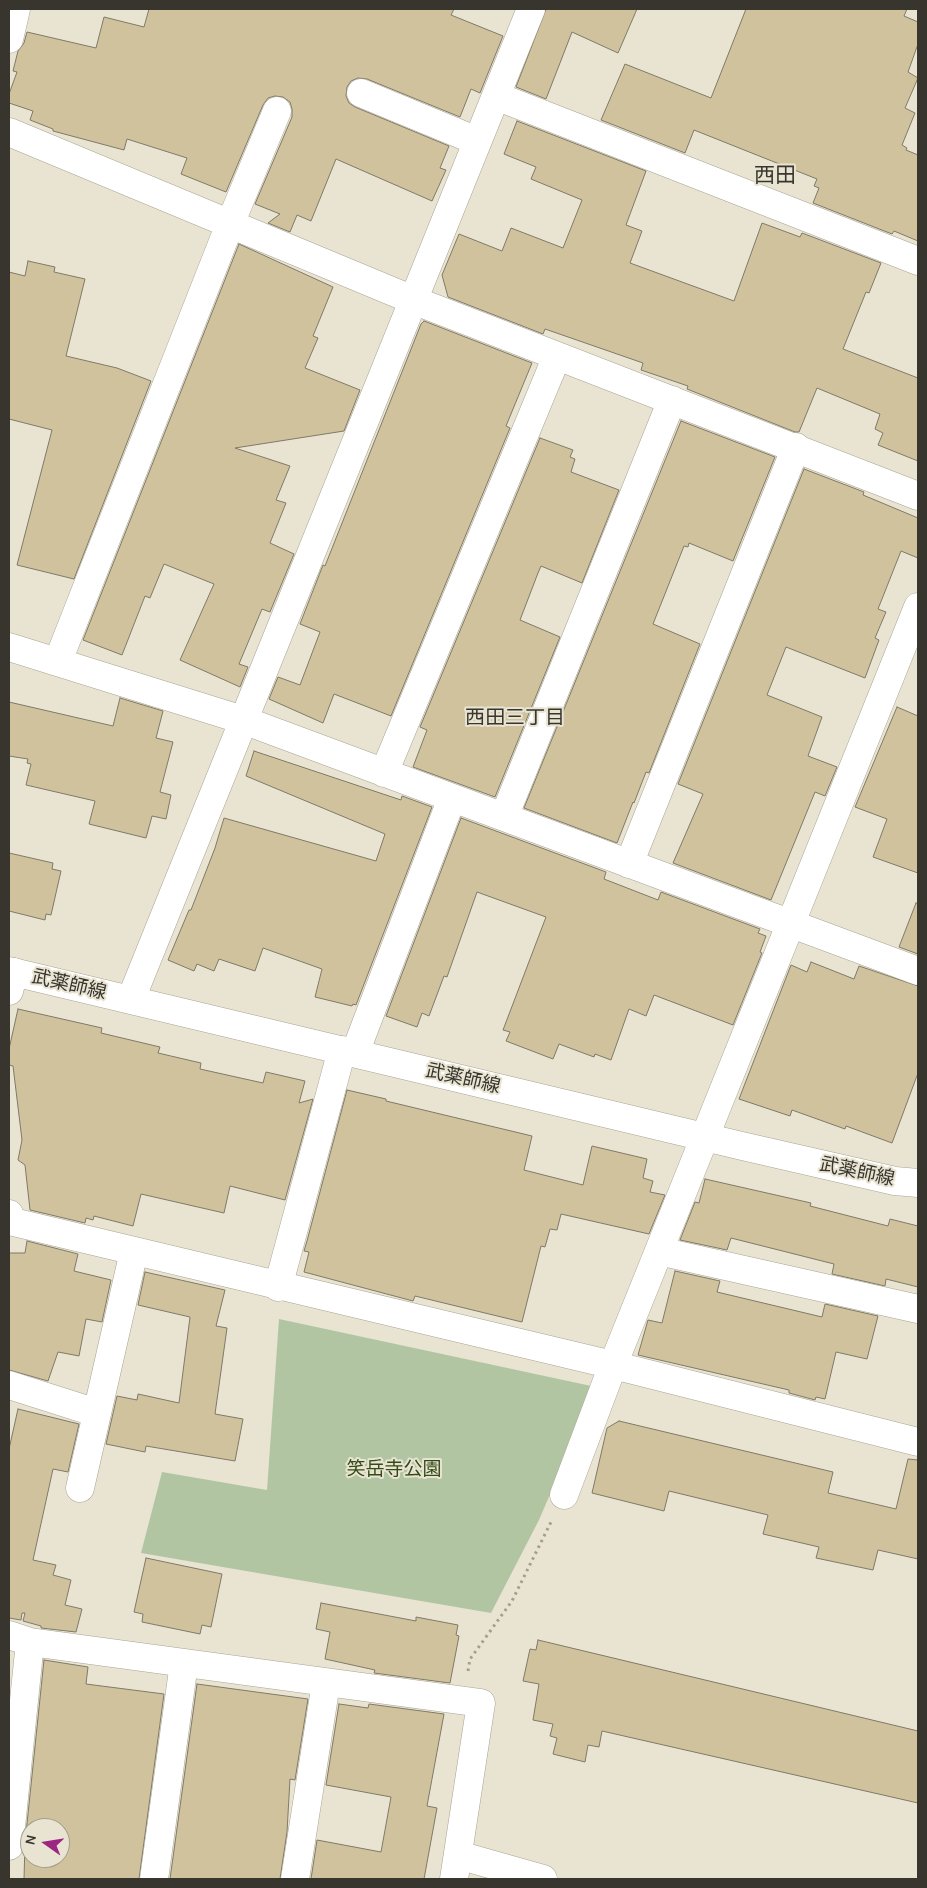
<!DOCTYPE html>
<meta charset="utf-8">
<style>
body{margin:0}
#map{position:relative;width:927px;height:1888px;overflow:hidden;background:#e9e4d2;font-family:Karla,sans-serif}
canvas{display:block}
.frame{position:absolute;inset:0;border:10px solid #37352e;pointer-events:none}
.north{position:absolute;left:20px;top:1818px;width:50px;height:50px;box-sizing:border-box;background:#e9e4d2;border:1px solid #a29e90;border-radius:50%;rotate:283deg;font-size:14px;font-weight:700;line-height:20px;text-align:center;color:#37352e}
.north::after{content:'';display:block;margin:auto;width:18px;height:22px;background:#9b2782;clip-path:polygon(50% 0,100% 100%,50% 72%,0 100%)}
</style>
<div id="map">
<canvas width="927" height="1888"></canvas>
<div class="frame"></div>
<div class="north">N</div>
</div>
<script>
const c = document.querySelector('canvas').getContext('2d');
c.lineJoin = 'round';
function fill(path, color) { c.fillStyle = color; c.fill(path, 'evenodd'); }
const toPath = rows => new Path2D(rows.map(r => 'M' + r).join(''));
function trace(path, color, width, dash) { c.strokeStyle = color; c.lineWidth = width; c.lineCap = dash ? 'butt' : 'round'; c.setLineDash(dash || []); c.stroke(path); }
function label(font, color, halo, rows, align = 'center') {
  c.font = font + ' Karla,"Noto Sans JP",sans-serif'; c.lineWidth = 4; c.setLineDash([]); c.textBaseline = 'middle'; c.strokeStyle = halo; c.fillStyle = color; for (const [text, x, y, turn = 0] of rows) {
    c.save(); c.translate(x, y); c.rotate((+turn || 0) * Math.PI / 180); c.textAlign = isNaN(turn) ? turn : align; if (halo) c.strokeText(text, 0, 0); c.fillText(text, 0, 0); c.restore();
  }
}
fill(toPath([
 [279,1319,596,1387,539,1520,491,1613,141,1553,162,1472,267,1490]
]), '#b2c5a3');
const building = toPath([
 [149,9,454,9,451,15,503,36,480,93,471,89,460,117,367,79,358,78,351,81,347,87,346,96,349,103,355,107,449,146,440,168,446,170,432,201,336,159,311,221,297,215,290,232,268,223,280,214,255,204,292,117,292,109,290,102,283,97,275,96,268,98,263,105,226,192,181,174,187,158,127,139,124,150,53,131,53,129,30,120,33,111,9,103,9,94,17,72,13,71,18,51,24,43,27,32,96,48,104,17,144,27,149,9],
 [546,9,637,9,618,53,572,32,546,99,516,87,546,9],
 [746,9,907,9,904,16,918,22,918,44,908,72,918,78,905,108,915,113,902,145,907,148,906,150,918,155,918,241,894,231,892,234,813,203,819,188,814,186,817,179,694,130,685,153,601,120,625,64,711,98,746,9],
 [517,121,646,171,626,225,642,231,630,263,734,301,762,223,800,237,802,233,881,263,869,293,866,292,843,349,918,378,918,461,878,445,883,433,875,429,880,414,817,388,799,432,795,432,687,389,688,386,641,370,643,363,545,329,543,334,448,297,442,275,459,234,502,251,511,228,563,248,582,200,531,179,536,167,504,154,517,121],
 [239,244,333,287,313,336,318,338,305,368,360,390,344,431,235,448,290,466,276,500,286,503,270,543,294,554,270,612,262,609,239,664,248,667,240,687,180,660,214,584,164,564,150,598,145,596,122,655,83,640,239,244],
 [28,261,55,267,54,272,85,279,66,356,117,368,151,381,74,579,17,565,52,430,9,419,9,272,25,276,28,261],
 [424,321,532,363,506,426,510,428,391,716,334,694,323,723,269,699,278,677,300,685,320,632,300,624,323,565,325,566,421,324,424,321],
 [681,421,775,457,733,561,689,543,688,547,684,546,653,624,700,644,649,773,646,772,634,803,633,802,617,843,524,808,681,421],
 [540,438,573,450,570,457,575,459,571,472,619,490,582,583,541,566,538,573,520,620,560,637,495,797,413,767,427,730,420,727,540,438],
 [804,469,864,492,863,495,918,518,918,558,901,551,878,609,886,612,875,638,879,640,865,678,786,647,767,695,822,717,808,756,837,767,825,796,815,792,771,900,673,863,703,794,678,784,804,469],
 [120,698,163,711,156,738,173,742,160,792,171,795,166,819,152,816,146,838,89,824,95,801,26,785,31,764,27,763,28,759,9,756,9,702,113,726,120,698],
 [897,707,918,716,918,873,873,857,887,819,855,807,897,707],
 [254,751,401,800,402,796,432,807,356,1005,353,1004,352,1006,315,997,322,969,263,948,255,971,219,959,214,971,197,964,194,971,168,960,189,910,191,910,215,848,224,818,376,861,385,834,246,776,254,751],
 [461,818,606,872,604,879,658,900,661,892,760,929,758,933,766,936,760,952,762,953,733,1025,654,995,646,1016,629,1009,611,1060,595,1054,594,1057,559,1044,553,1059,506,1041,510,1032,503,1030,546,917,477,892,447,977,444,976,429,1016,422,1013,417,1027,386,1016,461,818],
 [9,853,53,863,52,869,61,871,51,915,46,914,45,920,9,911,9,853],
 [916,903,918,904,918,954,899,947,916,903],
 [811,962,854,979,859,966,918,986,918,1073,892,1143,846,1126,845,1129,792,1110,790,1116,739,1099,791,965,807,972,811,962],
 [18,1009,102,1028,101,1033,160,1047,158,1053,201,1063,200,1069,263,1083,266,1072,305,1081,299,1103,313,1099,285,1200,230,1186,224,1213,141,1194,133,1226,94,1216,93,1220,86,1218,85,1223,30,1210,25,1165,18,1160,22,1140,13,1066,9,1065,9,1049,18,1009],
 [347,1090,386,1099,386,1101,532,1136,524,1170,583,1185,592,1146,647,1159,643,1178,653,1181,650,1192,665,1195,649,1234,561,1214,557,1230,550,1229,545,1247,541,1246,522,1322,415,1296,413,1301,304,1272,309,1252,304,1251,307,1241,347,1090],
 [705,1179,811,1203,810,1206,888,1226,890,1219,918,1226,918,1287,886,1279,885,1286,832,1274,834,1264,731,1238,727,1250,680,1240,695,1202,699,1203,705,1179],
 [27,1241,78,1254,74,1271,111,1280,102,1322,86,1319,79,1356,58,1352,48,1381,9,1370,9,1253,25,1253,27,1241],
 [675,1271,720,1281,717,1292,822,1317,825,1304,878,1316,867,1359,836,1352,825,1399,816,1397,815,1400,789,1393,789,1390,638,1355,648,1320,662,1323,675,1271],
 [145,1272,225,1290,216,1326,227,1328,215,1414,243,1419,235,1461,146,1446,145,1452,106,1444,117,1396,137,1400,138,1394,179,1403,190,1317,138,1305,145,1272],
 [18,1409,79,1424,68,1472,53,1469,33,1560,56,1565,53,1575,71,1580,65,1605,82,1609,76,1632,41,1628,41,1626,23,1621,25,1613,22,1613,21,1620,9,1618,9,1449,18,1409],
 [619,1421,833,1472,828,1493,896,1509,908,1459,918,1460,918,1559,878,1550,873,1570,816,1558,819,1547,763,1534,768,1515,669,1491,664,1511,592,1493,607,1428,619,1421],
 [146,1558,222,1574,211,1627,202,1625,200,1634,142,1622,143,1614,134,1612,146,1558],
 [321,1603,416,1621,416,1617,458,1625,456,1635,459,1636,450,1683,374,1673,375,1670,325,1659,330,1632,316,1629,321,1603],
 [538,1640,918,1731,918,1803,602,1731,599,1747,588,1745,585,1762,553,1754,557,1738,550,1736,553,1724,533,1720,539,1684,523,1681,530,1649,536,1650,538,1640],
 [44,1660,88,1667,86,1684,164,1694,139,1879,24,1879,25,1843,44,1660],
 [30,1828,60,1828,60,1858,30,1858,30,1828],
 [197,1684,308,1699,295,1780,290,1779,287,1832,280,1879,170,1879,197,1684],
 [339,1704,368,1708,369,1704,444,1714,427,1806,437,1808,424,1879,311,1879,317,1840,381,1852,391,1797,326,1785,339,1704]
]);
fill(building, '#cfc29c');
trace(building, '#7f7969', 1);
const street = toPath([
 [9,39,16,9],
 [361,93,477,141],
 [496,96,918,261],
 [9,132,413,300,918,496],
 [9,647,243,720,918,971],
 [58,661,230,224,277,111],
 [384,773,557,356],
 [504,817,672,400],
 [629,864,796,447],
 [9,991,14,972],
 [131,999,531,9],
 [355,1053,452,798],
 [9,1214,9,1221,613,1365,918,1442],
 [659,1251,918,1309],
 [278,1287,342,1050],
 [9,1385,97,1413],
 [80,1488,134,1251],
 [564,1495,613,1365,918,607],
 [9,1635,30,1642,481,1703,454,1879],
 [9,1846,30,1642],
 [458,1855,543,1879],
 [154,1879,184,1663],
 [295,1879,326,1683]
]);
const secondary = toPath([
 [9,971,742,1146,895,1181,918,1183]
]);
trace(street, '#aaa493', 29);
trace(secondary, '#aaa493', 29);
trace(toPath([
 [468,1671,470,1659,512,1601,551,1522]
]), '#a29e90', 3, [2.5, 4]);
trace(street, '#fff', 28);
trace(secondary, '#fff', 28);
label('19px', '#37352e', '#e9e4d2', [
 ["武薬師線",69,985,13],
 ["武薬師線",463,1079,13],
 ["武薬師線",857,1172,12]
]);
label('19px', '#324b17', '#e9e4d2', [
 ["笑岳寺公園",394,1470]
]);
label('20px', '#37352e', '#e9e4d2', [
 ["西田三丁目",515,718]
]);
label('21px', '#37352e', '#e9e4d2', [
 ["西田",775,176]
]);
</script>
